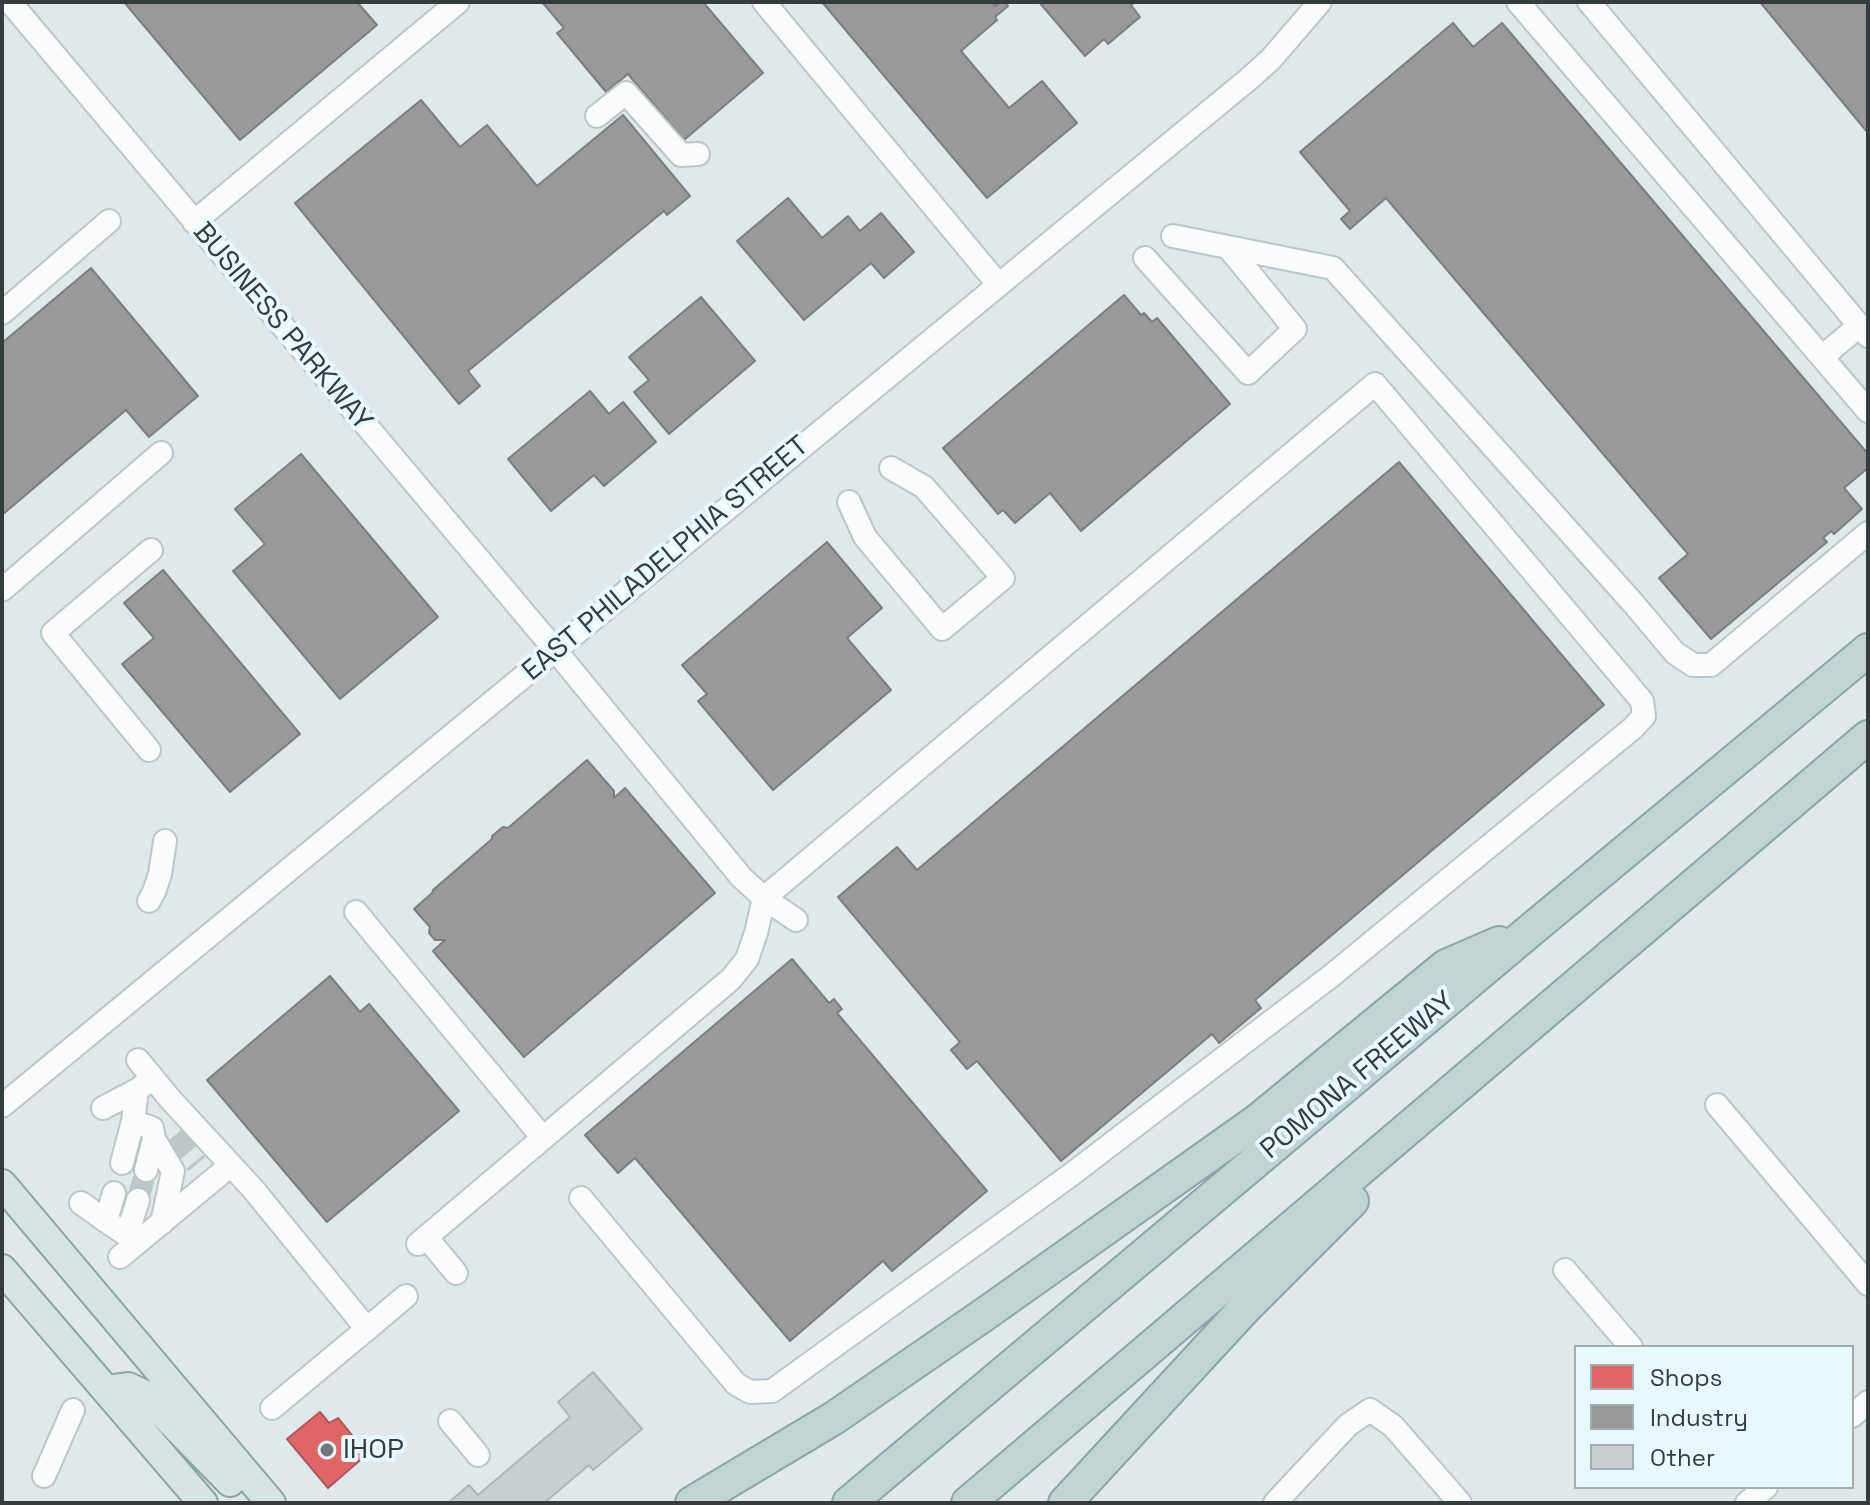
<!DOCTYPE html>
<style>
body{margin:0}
#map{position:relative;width:1870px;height:1505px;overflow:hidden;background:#dfe8eb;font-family:"Space Grotesk",sans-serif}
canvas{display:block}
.frame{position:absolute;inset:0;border:4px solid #353c3e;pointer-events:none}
.legend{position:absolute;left:1574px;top:1345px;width:280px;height:144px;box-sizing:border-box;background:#e7f9fe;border:2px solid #a0adb1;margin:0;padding:10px 14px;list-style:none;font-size:24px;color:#353c3e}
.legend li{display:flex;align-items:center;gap:16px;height:40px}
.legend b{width:40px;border:2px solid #a0adb1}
</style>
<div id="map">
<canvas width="1870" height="1505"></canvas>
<div class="frame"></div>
<ul class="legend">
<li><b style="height:22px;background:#e06666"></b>Shops</li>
<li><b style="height:22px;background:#999"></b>Industry</li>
<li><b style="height:22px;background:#c8cfd3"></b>Other</li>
</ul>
</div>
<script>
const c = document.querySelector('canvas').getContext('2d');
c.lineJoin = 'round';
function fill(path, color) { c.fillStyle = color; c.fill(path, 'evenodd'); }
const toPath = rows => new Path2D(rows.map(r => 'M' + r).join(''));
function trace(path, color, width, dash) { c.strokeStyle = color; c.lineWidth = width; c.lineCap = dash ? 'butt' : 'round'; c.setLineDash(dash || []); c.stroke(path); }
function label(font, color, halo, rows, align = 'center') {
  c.font = font + ' "Space Grotesk",sans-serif'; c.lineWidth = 8; c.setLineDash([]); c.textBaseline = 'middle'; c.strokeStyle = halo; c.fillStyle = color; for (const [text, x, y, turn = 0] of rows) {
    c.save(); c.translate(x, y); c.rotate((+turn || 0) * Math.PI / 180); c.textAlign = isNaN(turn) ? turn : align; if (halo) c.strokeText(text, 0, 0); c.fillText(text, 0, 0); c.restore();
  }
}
const shops = toPath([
 [320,1412,329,1423,338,1418,355,1439,351,1444,365,1456,328,1488,287,1439,320,1412]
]);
fill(shops, '#e06666');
trace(shops, '#ad595a', 2);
const industry = toPath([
 [124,2,357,2,377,25,240,140,124,2],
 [542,2,703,2,763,73,684,140,628,74,606,92,557,33,564,28,542,2],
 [822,2,992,2,995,6,1000,2,1005,2,1008,6,995,17,997,20,961,51,1009,108,1042,81,1077,123,987,198,822,2],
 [1039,2,1135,2,1131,5,1140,17,1108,44,1104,39,1085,56,1039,2],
 [1760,2,1868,2,1868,133,1760,2],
 [1453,23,1473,47,1502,23,1868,454,1868,468,1844,488,1862,509,1834,534,1831,531,1823,538,1827,542,1711,639,1659,578,1688,554,1386,198,1350,229,1341,219,1350,211,1300,152,1453,23],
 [421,100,460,147,487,125,537,186,623,115,690,196,667,215,664,211,468,371,480,386,459,404,295,203,421,100],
 [788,198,822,238,848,216,860,231,881,213,914,252,884,278,871,263,804,320,737,241,788,198],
 [91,268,198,396,149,437,126,410,2,515,2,343,91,268],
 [1124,295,1141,315,1144,313,1152,322,1157,318,1230,404,1081,531,1050,493,1015,523,1003,510,998,514,943,448,1124,295],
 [701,297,755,361,669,434,634,392,649,380,629,357,701,297],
 [590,391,609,414,623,402,656,442,604,486,594,475,551,511,508,459,590,391],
 [301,454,438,617,340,699,233,571,265,544,235,509,301,454],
 [1399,462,1604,705,1255,1000,1261,1008,1219,1043,1212,1034,1061,1161,977,1061,967,1069,951,1050,960,1042,838,897,897,847,917,870,1399,462],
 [827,542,882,608,847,638,891,690,773,790,698,701,707,694,682,665,827,542],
 [163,570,300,734,230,792,122,664,154,638,124,603,163,570],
 [587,760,614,791,614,798,625,788,715,893,524,1057,433,951,445,940,435,940,429,933,430,927,414,909,432,893,433,890,492,839,492,836,503,827,508,828,587,760],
 [792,959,829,1003,834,999,842,1009,837,1013,987,1191,892,1271,883,1261,790,1341,635,1158,618,1173,585,1135,792,959],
 [330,976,360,1012,369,1004,459,1111,327,1222,207,1080,330,976]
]);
fill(industry, '#999');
trace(industry, '#7b7d7e', 2);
const building = toPath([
 [593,1372,642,1429,593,1470,589,1465,544,1503,448,1503,469,1485,478,1495,570,1417,558,1402,593,1372]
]);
fill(building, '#c8cfd3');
trace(building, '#aeb4b7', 2);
trace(toPath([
 [174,1136,197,1164],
 [138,1200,146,1170]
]), '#bdc6c8', 22, [22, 11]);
const minor = toPath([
 [10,2,556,651,741,877,764,898,796,920],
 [764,2,998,284],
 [1518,2,1868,411],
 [1589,2,1868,336],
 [597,116,626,93,681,155,698,154],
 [194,222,458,2],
 [1173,236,1333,268,1633,603,1675,653,1693,665,1711,665,1868,533],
 [1145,258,1248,373,1295,329,1228,247],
 [2,313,109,221],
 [1822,357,1859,326],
 [849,502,865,537,942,629,1003,578,924,487,891,468],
 [2,590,161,453],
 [149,750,53,633,151,550],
 [149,901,154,892,160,874,165,841],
 [356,912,543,1138],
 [138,1060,171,1100,253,1189,367,1329,272,1408],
 [1717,1105,1868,1284],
 [2,1106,1250,78,1271,59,1320,2],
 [103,1108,137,1090],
 [133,1121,152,1128,154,1139,173,1171,162,1223],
 [122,1163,133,1121,137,1090,153,1078],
 [146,1170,154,1139],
 [114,1193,106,1221,127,1235,135,1244],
 [81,1203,106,1221],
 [127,1235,138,1200],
 [426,1237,456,1273],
 [418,1244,731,979,747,959,756,933,764,898,1375,384,1642,701,1644,716,1633,728,1331,976,1072,1174,772,1391,750,1392,736,1384,581,1198],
 [120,1257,231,1165],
 [1565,1270,1631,1347],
 [367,1329,406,1296],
 [1852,1416,1868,1402],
 [450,1421,478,1455],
 [44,1476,73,1410],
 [1275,1503,1348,1425,1370,1410,1393,1426,1460,1503],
 [1747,1503,1766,1487]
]);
const major = toPath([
 [2,1184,271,1503],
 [2,1269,203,1503],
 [106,1390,128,1387,145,1395,230,1482]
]);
const highway = toPath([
 [692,1503,834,1418,985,1314,1257,1121,1446,966,1499,943],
 [849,1503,1532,929,1868,650],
 [968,1503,1868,737],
 [1065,1503,1246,1307,1352,1201]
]);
trace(minor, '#bec5c7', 26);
trace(major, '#8ba5a5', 32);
trace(highway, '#8ba5a5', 36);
trace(minor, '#fafcfc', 22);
trace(major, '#d6e4e3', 28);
trace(highway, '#bfd4d3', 32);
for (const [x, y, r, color] of [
 [327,1450,8,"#70787b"]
]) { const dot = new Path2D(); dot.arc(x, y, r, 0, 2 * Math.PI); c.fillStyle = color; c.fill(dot); trace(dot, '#e7f9fe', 3); }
label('28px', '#353c3e', '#e7f9fe', [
 ["BUSINESS PARKWAY",282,327,50],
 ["EAST PHILADELPHIA STREET",666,559,-40],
 ["POMONA FREEWAY",1358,1076,-40]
]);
label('28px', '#353c3e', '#e7f9fe', [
 ["IHOP",343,1450]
], 'left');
</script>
